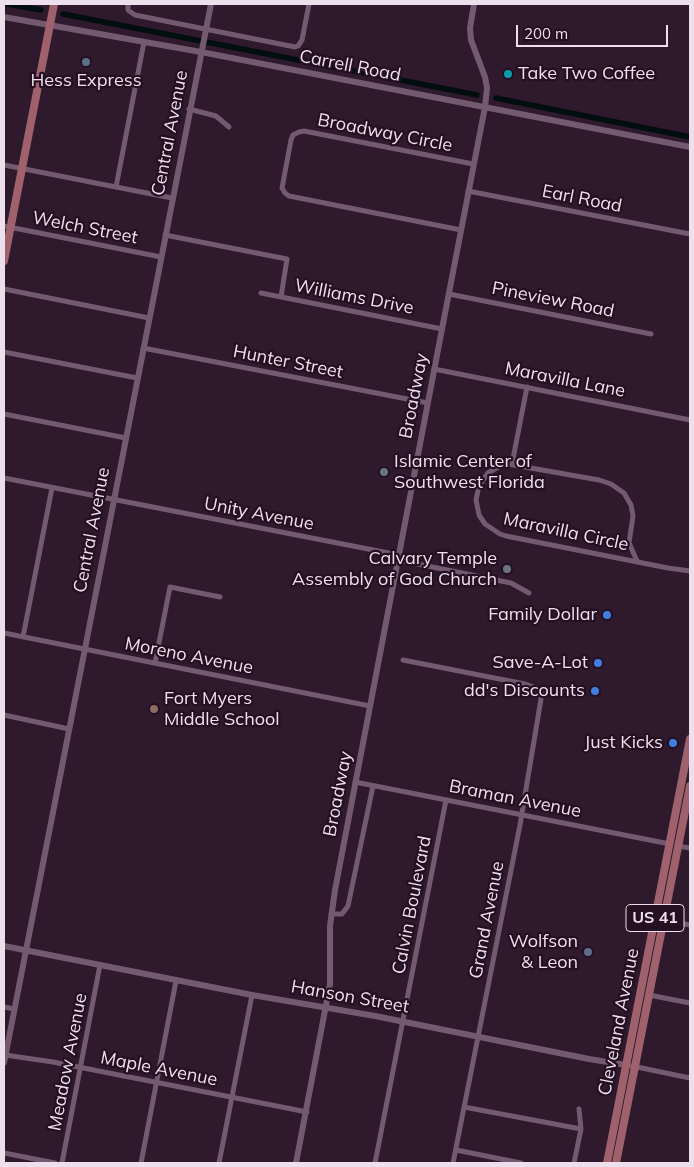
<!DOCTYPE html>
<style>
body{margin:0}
#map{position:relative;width:694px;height:1167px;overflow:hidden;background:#2e192d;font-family:Mulish,sans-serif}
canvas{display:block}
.frame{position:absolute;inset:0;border:5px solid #eedfed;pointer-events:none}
.scale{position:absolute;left:516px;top:25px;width:152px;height:22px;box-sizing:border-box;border:2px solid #eedfed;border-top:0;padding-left:6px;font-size:15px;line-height:18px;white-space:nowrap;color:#eedfed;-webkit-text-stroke:4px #240f23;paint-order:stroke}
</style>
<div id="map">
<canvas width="694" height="1167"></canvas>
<div class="frame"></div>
<div class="scale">200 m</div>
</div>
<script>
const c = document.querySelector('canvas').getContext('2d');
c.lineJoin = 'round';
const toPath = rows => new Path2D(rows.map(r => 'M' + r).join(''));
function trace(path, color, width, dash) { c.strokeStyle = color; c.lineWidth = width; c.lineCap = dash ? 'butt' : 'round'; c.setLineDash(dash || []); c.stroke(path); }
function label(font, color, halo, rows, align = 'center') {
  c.font = font + ' Mulish,sans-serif'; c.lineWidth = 4.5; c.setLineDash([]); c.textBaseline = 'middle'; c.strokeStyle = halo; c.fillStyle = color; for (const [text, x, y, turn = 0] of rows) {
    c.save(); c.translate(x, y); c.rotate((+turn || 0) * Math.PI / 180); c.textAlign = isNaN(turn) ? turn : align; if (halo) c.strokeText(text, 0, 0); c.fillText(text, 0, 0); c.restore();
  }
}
trace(toPath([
 [7,4,41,10],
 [63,14,477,95],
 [496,98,690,137]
]), '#000e10', 5.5);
trace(toPath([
 [128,4,128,10,135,15,295,47,298,46,302,40,309,4],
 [189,109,216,116,229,127],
 [4,165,172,198],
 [116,187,144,42],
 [468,191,690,234],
 [4,226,161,257],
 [461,230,289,196,285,193,282,188,291,140,293,135,299,132,304,131,473,164],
 [165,235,287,259,281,297],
 [4,289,149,318],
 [261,293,442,329],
 [449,294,651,334],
 [143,348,428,403],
 [4,352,137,378],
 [434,369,690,420],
 [4,414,126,438],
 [512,464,527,387],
 [4,478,399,555],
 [398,560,511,583,529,593],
 [637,561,629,543,633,516,631,505,624,493,611,484,599,480,508,464,498,467,488,473,479,486,476,500,479,515,485,524,500,534,506,536,668,568,690,571],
 [4,633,370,706],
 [23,637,52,488],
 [403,660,525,684,537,688,541,692,541,699,520,825,453,1163],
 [155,663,170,587,220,597],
 [4,715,69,729],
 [355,782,670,844],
 [678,846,690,848],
 [331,914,342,914,348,906,373,786],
 [664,920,690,925],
 [649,995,690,1003],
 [4,1007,14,1009],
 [5,1055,53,1062,307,1112],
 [632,1066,690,1078],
 [464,1107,581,1129],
 [456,1150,521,1163],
 [4,1153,55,1163],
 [62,1163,100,965],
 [141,1163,176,981],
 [219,1163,252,995],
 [375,1163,446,800],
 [574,1163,581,1129,579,1109]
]), '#735a71', 5);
trace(toPath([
 [4,17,201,52,690,147],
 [4,946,252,995,375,1016,589,1059,626,1065],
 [4,1063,211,4],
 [296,1163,330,984,330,926,335,890,442,329,485,107,487,88,485,77,471,40,470,28,474,4]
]), '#735a71', 6);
trace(toPath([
 [4,261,54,4],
 [607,1163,690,739],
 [616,1163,690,786]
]), '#9f616c', 8);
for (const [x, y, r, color] of [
 [86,62,5,"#5c6f8a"],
 [508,74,5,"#0f9aa8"],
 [384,472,5,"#6b7280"],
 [507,569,5,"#6b7280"],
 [607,615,5,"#3f7fe0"],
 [598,663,5,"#3f7fe0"],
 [595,691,5,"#3f7fe0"],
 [154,709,5,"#8d6e63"],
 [673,743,5,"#3f7fe0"],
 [588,952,5,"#5c6f8a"]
]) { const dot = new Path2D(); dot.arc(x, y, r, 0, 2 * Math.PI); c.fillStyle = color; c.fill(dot); trace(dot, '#240f23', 2); }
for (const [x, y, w] of [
 [655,918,58]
]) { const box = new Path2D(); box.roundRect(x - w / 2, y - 13.5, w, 27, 4); c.fillStyle = '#240f23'; c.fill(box); trace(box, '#eedfed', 1); }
label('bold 16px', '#eedfed', null, [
 ["US 41",655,918]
]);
label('18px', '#eedfed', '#240f23', [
 ["Carrell Road",350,66,11],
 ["Central Avenue",170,133,-79],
 ["Broadway Circle",385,133,11],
 ["Earl Road",582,199,11],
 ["Welch Street",85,228,11],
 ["Williams Drive",354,297,11],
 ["Pineview Road",553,300,11],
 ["Hunter Street",288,362,11],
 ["Maravilla Lane",565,380,11],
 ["Broadway",414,396,-79],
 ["Unity Avenue",259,514,11],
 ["Central Avenue",92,530,-79],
 ["Maravilla Circle",566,532,12],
 ["Moreno Avenue",189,656,11],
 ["Broadway",338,794,-79],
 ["Braman Avenue",515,799,11],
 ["Calvin Boulevard",412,905,-79],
 ["Grand Avenue",487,920,-79],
 ["Hanson Street",350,997,10],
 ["Cleveland Avenue",619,1022,-79],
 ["Meadow Avenue",68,1062,-79],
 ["Maple Avenue",159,1069,11]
]);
label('18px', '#eedfed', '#240f23', [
 ["Take Two Coffee",518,74,"left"],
 ["Hess Express",86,81,"center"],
 ["Islamic Center of",394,462,"left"],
 ["Southwest Florida",394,483,"left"],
 ["Calvary Temple",497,559],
 ["Assembly of God Church",497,580],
 ["Family Dollar",597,615],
 ["Save-A-Lot",588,663],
 ["dd's Discounts",585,691],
 ["Fort Myers",164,699,"left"],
 ["Middle School",164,720,"left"],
 ["Just Kicks",663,743],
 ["Wolfson",578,942],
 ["& Leon",578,963]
], 'right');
</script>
